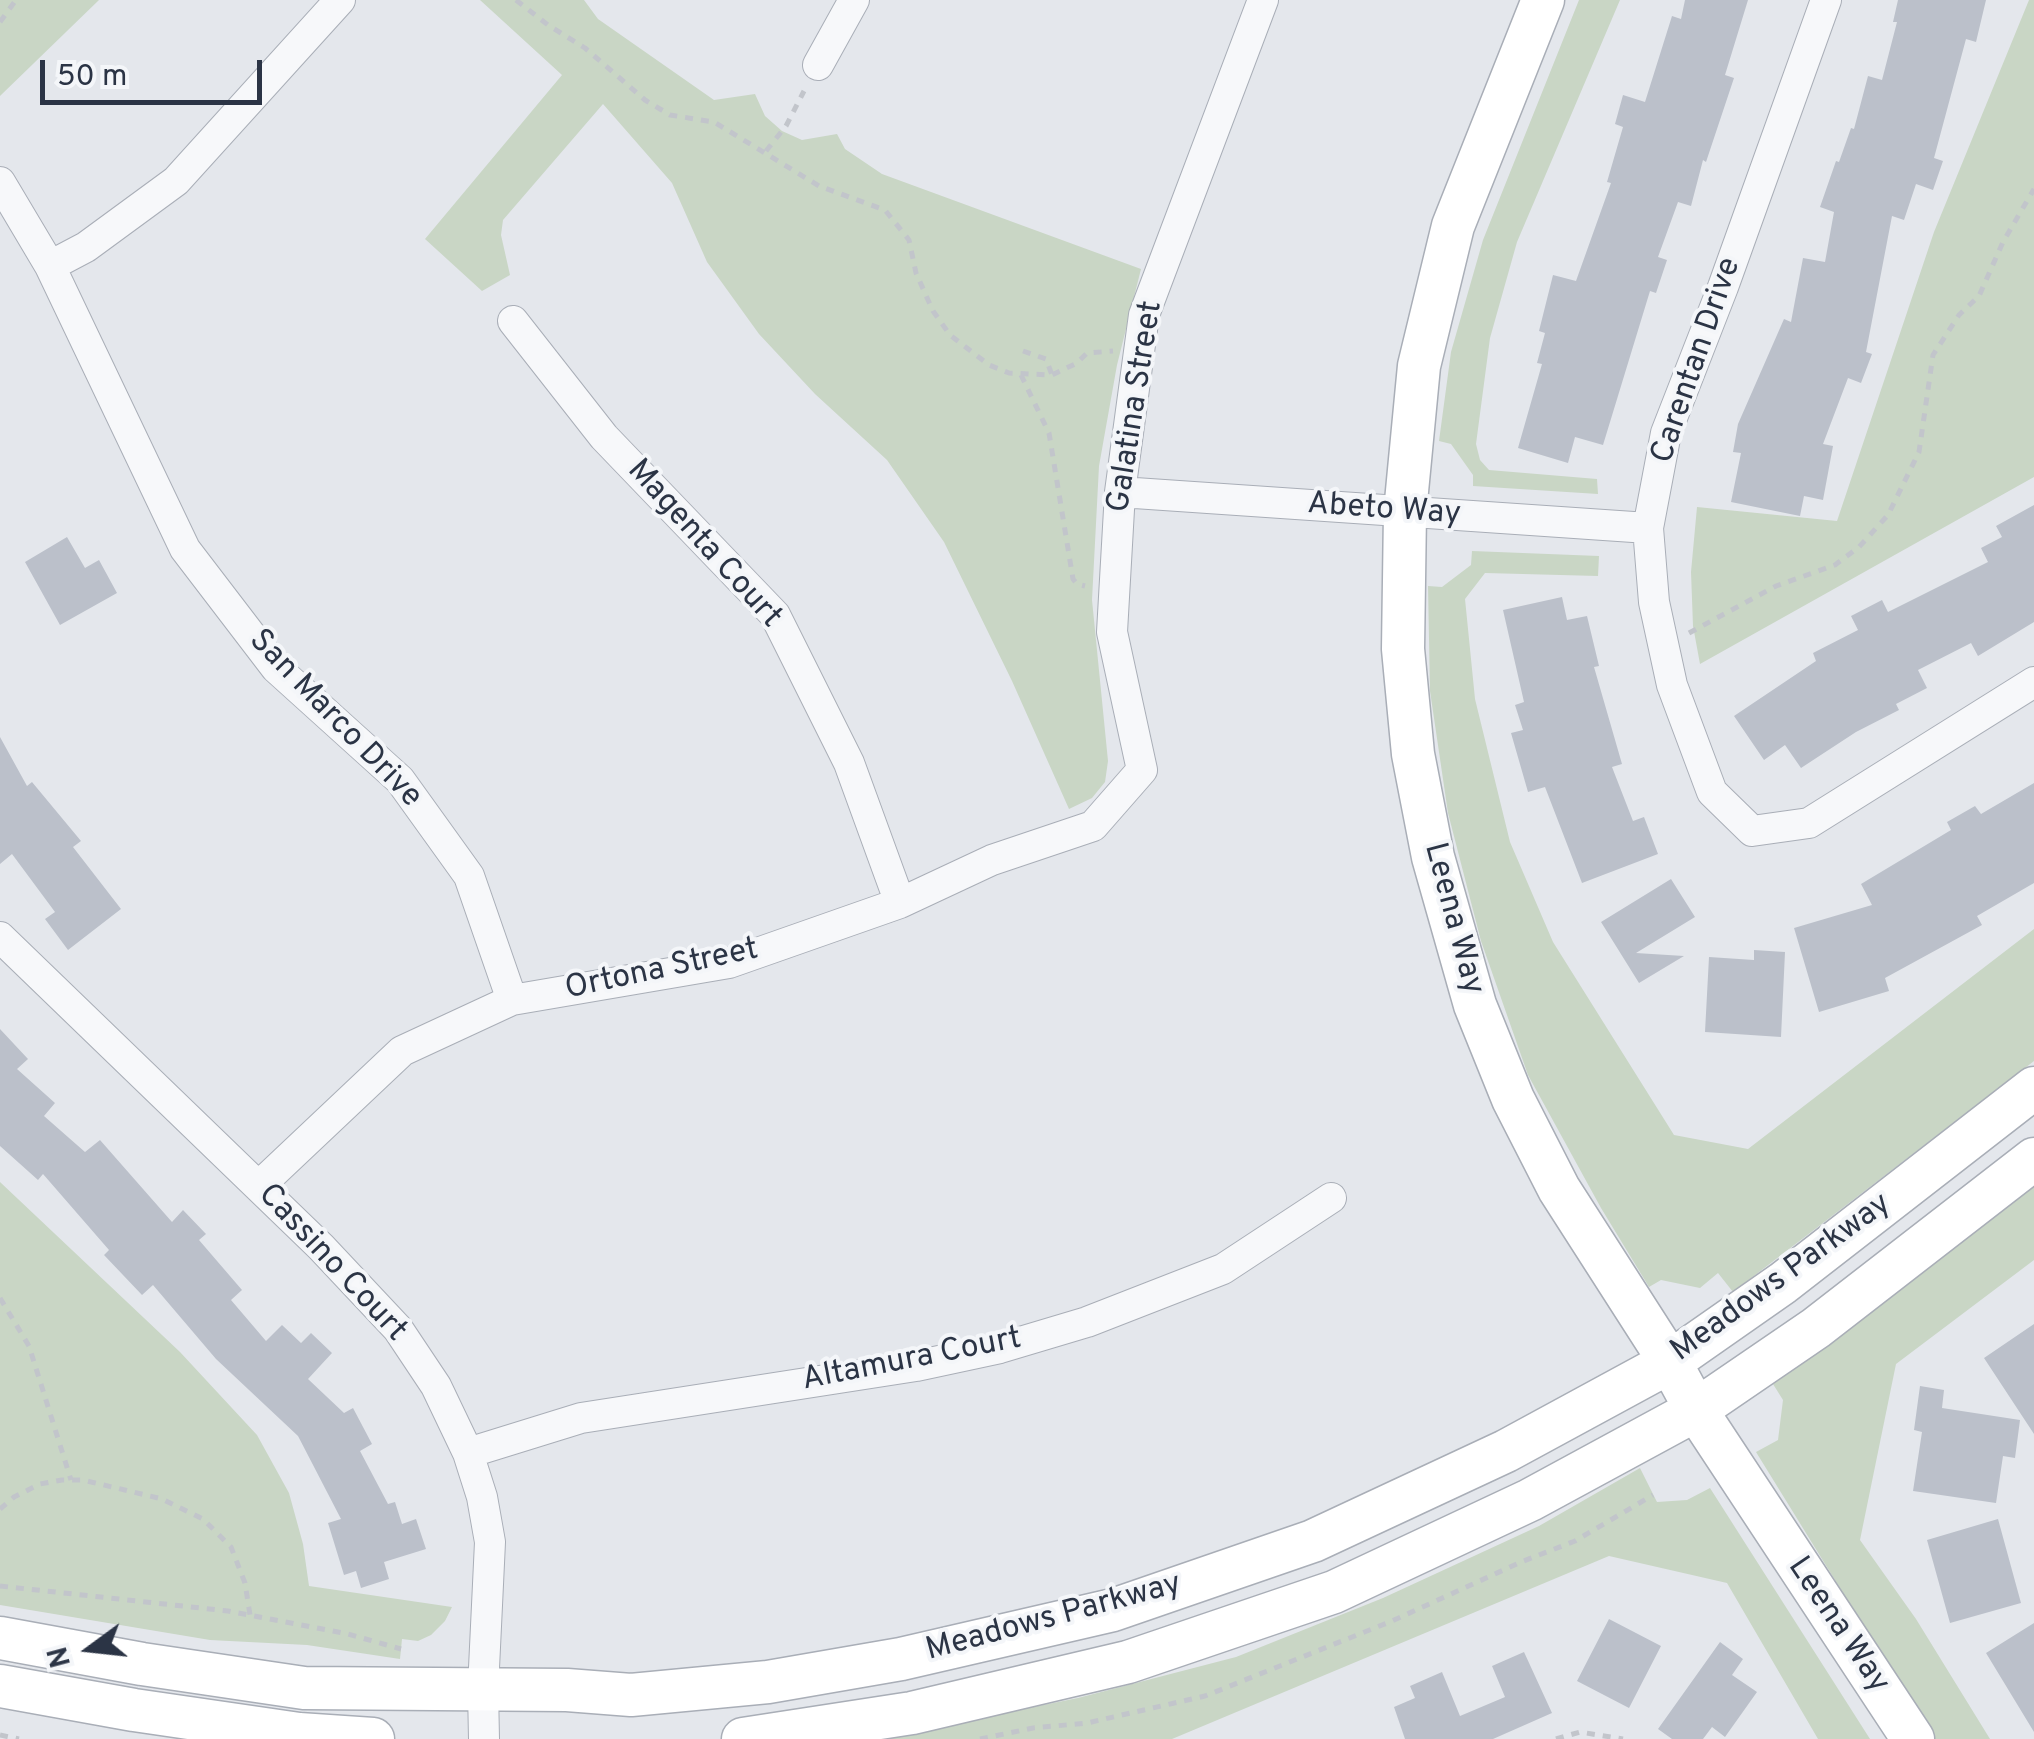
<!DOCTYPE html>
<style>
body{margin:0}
#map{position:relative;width:2034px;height:1739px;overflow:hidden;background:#e4e7ec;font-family:Overpass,sans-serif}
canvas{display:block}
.north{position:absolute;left:40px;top:1599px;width:100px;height:100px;-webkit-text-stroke:8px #f4f6f9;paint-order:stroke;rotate:255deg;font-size:28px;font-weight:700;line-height:40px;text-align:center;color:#2b3445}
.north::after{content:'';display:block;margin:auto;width:35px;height:45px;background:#2b3445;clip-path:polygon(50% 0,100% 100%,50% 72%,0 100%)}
.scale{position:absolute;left:40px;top:60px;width:222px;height:45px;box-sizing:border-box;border:5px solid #2b3445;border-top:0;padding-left:12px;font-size:30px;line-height:35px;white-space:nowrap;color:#2b3445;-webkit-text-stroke:8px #f4f6f9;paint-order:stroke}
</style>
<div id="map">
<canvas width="2034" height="1739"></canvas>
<div class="north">N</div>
<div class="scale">50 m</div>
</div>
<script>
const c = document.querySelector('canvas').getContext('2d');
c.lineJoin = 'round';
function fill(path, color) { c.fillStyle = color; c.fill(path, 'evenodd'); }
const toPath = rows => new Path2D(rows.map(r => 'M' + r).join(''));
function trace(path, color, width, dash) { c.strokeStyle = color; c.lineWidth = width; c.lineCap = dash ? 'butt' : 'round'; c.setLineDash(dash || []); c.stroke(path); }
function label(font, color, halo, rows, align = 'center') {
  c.font = font + ' Overpass,sans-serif'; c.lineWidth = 8; c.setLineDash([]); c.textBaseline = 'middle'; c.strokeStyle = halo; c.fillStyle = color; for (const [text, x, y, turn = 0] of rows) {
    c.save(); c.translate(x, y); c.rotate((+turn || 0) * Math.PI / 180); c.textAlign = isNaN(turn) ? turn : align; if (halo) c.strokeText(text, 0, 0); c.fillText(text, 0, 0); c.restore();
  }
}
fill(toPath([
 [0,0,99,0,0,96],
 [480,0,584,0,598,19,714,100,755,94,765,116,782,131,802,140,837,134,845,149,882,174,1141,269,1117,365,1099,466,1092,600,1108,761,1105,782,1092,798,1069,809,1012,681,944,542,887,460,815,394,759,334,707,262,672,183,603,104,503,220,501,235,510,275,482,291,425,239,562,75],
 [1579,0,1620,0,1517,242,1490,338,1476,444,1480,460,1489,470,1597,479,1598,494,1473,486,1473,475,1451,444,1439,441,1451,352,1483,240],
 [2029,0,2034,0,2034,477,1700,664,1693,626,1691,572,1697,507,1837,521,1934,232],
 [1472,551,1599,556,1598,576,1485,573,1465,599,1475,699,1510,842,1553,942,1674,1135,1748,1149,2034,929,2034,1061,1733,1292,1718,1273,1700,1288,1661,1280,1649,1287,1601,1208,1528,1075,1481,941,1448,813,1430,691,1428,586,1442,587,1471,565],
 [2034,1178,2034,1260,1896,1364,1860,1540,1916,1619,1990,1739,1933,1739,1756,1452,1778,1440,1783,1400,1773,1384,1867,1316],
 [0,1182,180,1352,257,1435,289,1493,303,1544,309,1586,452,1607,445,1621,431,1635,418,1641,402,1639,400,1659,307,1645,210,1640,0,1605],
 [1640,1468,1657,1502,1687,1500,1710,1488,1870,1739,1818,1739,1727,1583,1609,1556,1172,1739,874,1739,1078,1698,1236,1657,1383,1598,1539,1526]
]), '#c9d6c5');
fill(toPath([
 [1685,0,1748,0,1725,75,1734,78,1706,162,1703,160,1691,206,1678,202,1658,257,1667,260,1656,293,1650,291,1603,445,1575,437,1568,463,1518,448,1542,364,1537,363,1545,333,1539,331,1553,275,1576,281,1611,183,1607,182,1623,127,1615,124,1623,95,1645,102,1672,16,1681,19],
 [1898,0,1986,0,1976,42,1966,39,1934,158,1943,161,1933,190,1916,184,1904,220,1892,216,1866,352,1872,354,1861,383,1848,378,1823,444,1833,446,1823,500,1804,496,1800,516,1731,502,1741,453,1733,452,1738,424,1784,319,1791,322,1803,258,1825,262,1834,212,1820,207,1836,161,1839,162,1851,128,1854,129,1868,76,1882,80,1897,22,1893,22],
 [2034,505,2034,622,1978,656,1971,643,1918,670,1927,688,1896,704,1899,710,1856,732,1801,768,1785,745,1764,760,1734,716,1816,661,1813,653,1858,630,1851,616,1882,600,1888,612,1988,562,1981,548,2002,537,1996,526],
 [67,537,85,568,99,560,117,593,60,625,25,562],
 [1562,597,1567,620,1587,616,1599,666,1594,667,1622,764,1612,767,1633,821,1644,817,1658,854,1582,883,1545,787,1528,792,1511,733,1523,730,1515,705,1524,702,1503,610],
 [0,737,27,786,32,782,81,841,73,847,121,909,68,950,45,919,55,912,12,854,0,864],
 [2034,783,2034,883,1977,916,1982,925,1885,978,1889,991,1819,1012,1794,928,1872,905,1861,884,1951,830,1947,822,1975,806,1981,814],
 [1671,879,1695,917,1636,953,1684,956,1639,983,1601,922],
 [1754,950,1785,952,1781,1037,1705,1032,1709,957,1754,960],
 [0,1029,28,1059,17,1069,55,1103,44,1116,85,1152,100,1140,172,1222,183,1210,206,1234,199,1240,242,1290,231,1300,266,1341,282,1325,301,1343,311,1333,332,1353,308,1379,344,1413,353,1408,372,1444,360,1451,388,1504,395,1502,402,1524,416,1519,426,1549,384,1562,389,1579,361,1588,356,1571,344,1575,328,1523,341,1519,298,1436,216,1359,153,1285,142,1295,104,1255,109,1250,43,1174,38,1180,0,1146],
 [2034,1324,2034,1434,1984,1358],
 [1920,1386,1944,1390,1942,1408,2020,1420,2015,1458,2003,1456,1996,1503,1913,1491,1922,1432,1914,1430],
 [1998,1519,2021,1603,1950,1623,1927,1540],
 [1609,1619,1661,1646,1629,1708,1577,1681],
 [2034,1623,2034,1732,1986,1653],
 [1720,1642,1743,1659,1732,1675,1757,1692,1725,1737,1712,1727,1703,1739,1672,1739,1658,1729],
 [1524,1652,1552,1713,1493,1739,1405,1739,1394,1707,1415,1698,1410,1686,1442,1672,1460,1716,1505,1697,1492,1666]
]), '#bbc0ca');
const street = toPath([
 [1826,0,1723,287,1666,433,1648,528,1654,602,1672,685,1712,792,1752,831,1809,823,2034,682],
 [818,65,854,0],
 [0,182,50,266,185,549,276,668,400,780,469,876,512,1000],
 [50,266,86,247,176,181,340,0],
 [513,321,604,437,775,615,849,763,900,903],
 [1120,492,1648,528],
 [0,937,321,1247,398,1329,436,1386,468,1453,482,1497,490,1542,483,1689,484,1739],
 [259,1186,402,1051,512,1000,729,963,900,903,992,860,1093,826,1142,770,1112,632,1120,492,1144,315,1263,0],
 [468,1453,581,1418,916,1366,1000,1348,1087,1322,1223,1269,1331,1198]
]);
const secondary = toPath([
 [1543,0,1453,226,1419,366,1405,512,1403,649,1413,754,1433,857,1475,1005,1513,1099,1559,1189,1670,1362,1696,1410,1913,1739],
 [0,1638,142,1664,304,1688,567,1690,631,1695,768,1682,901,1659,1113,1610,1313,1541,1506,1451,1670,1362,1783,1283,2034,1088],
 [0,1686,134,1710,299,1734,373,1739],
 [743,1739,912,1713,1128,1662,1334,1592,1530,1500,1696,1410,1816,1328,2034,1159]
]);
trace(street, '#a9aeb7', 32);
trace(secondary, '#a9aeb7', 45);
trace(toPath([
 [516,0,548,25,585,48,645,100,670,115,714,122,819,186,885,210,909,240,916,273,933,311,950,335,989,365,1009,373,1052,375,1077,363,1087,353,1113,351],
 [0,22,16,0],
 [766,151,786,126,804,91],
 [1023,351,1046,359,1052,375],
 [1021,375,1049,433,1073,579,1077,584,1085,586],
 [1689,633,1776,586,1835,565,1859,547,1888,515,1919,452,1933,355,1959,315,1979,296,2003,242,2034,189],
 [0,1298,29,1346,71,1480],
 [0,1509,14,1497,40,1484,62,1480,83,1480,162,1499,203,1519,231,1547,245,1583,250,1615],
 [0,1586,228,1611,348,1634,401,1649],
 [0,1735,19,1739],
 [980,1739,1033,1728,1087,1723,1205,1696,1392,1621,1521,1562,1575,1541,1653,1495],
 [1556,1739,1580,1732,1623,1739]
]), '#c2c5cb', 5, [8, 8]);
trace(street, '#f7f8fa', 30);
trace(secondary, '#fff', 42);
label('32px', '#2b3445', '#f4f6f9', [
 ["Carentan Drive",1698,361,-71],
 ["Galatina Street",1137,407,-81],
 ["Abeto Way",1384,511,4],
 ["Magenta Court",703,545,48],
 ["San Marco Drive",334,720,46],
 ["Leena Way",1452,919,75],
 ["Ortona Street",662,971,-12],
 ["Cassino Court",331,1264,47],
 ["Meadows Parkway",1782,1279,-36],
 ["Altamura Court",912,1361,-11],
 ["Meadows Parkway",1054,1619,-15],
 ["Leena Way",1837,1626,56]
]);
</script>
